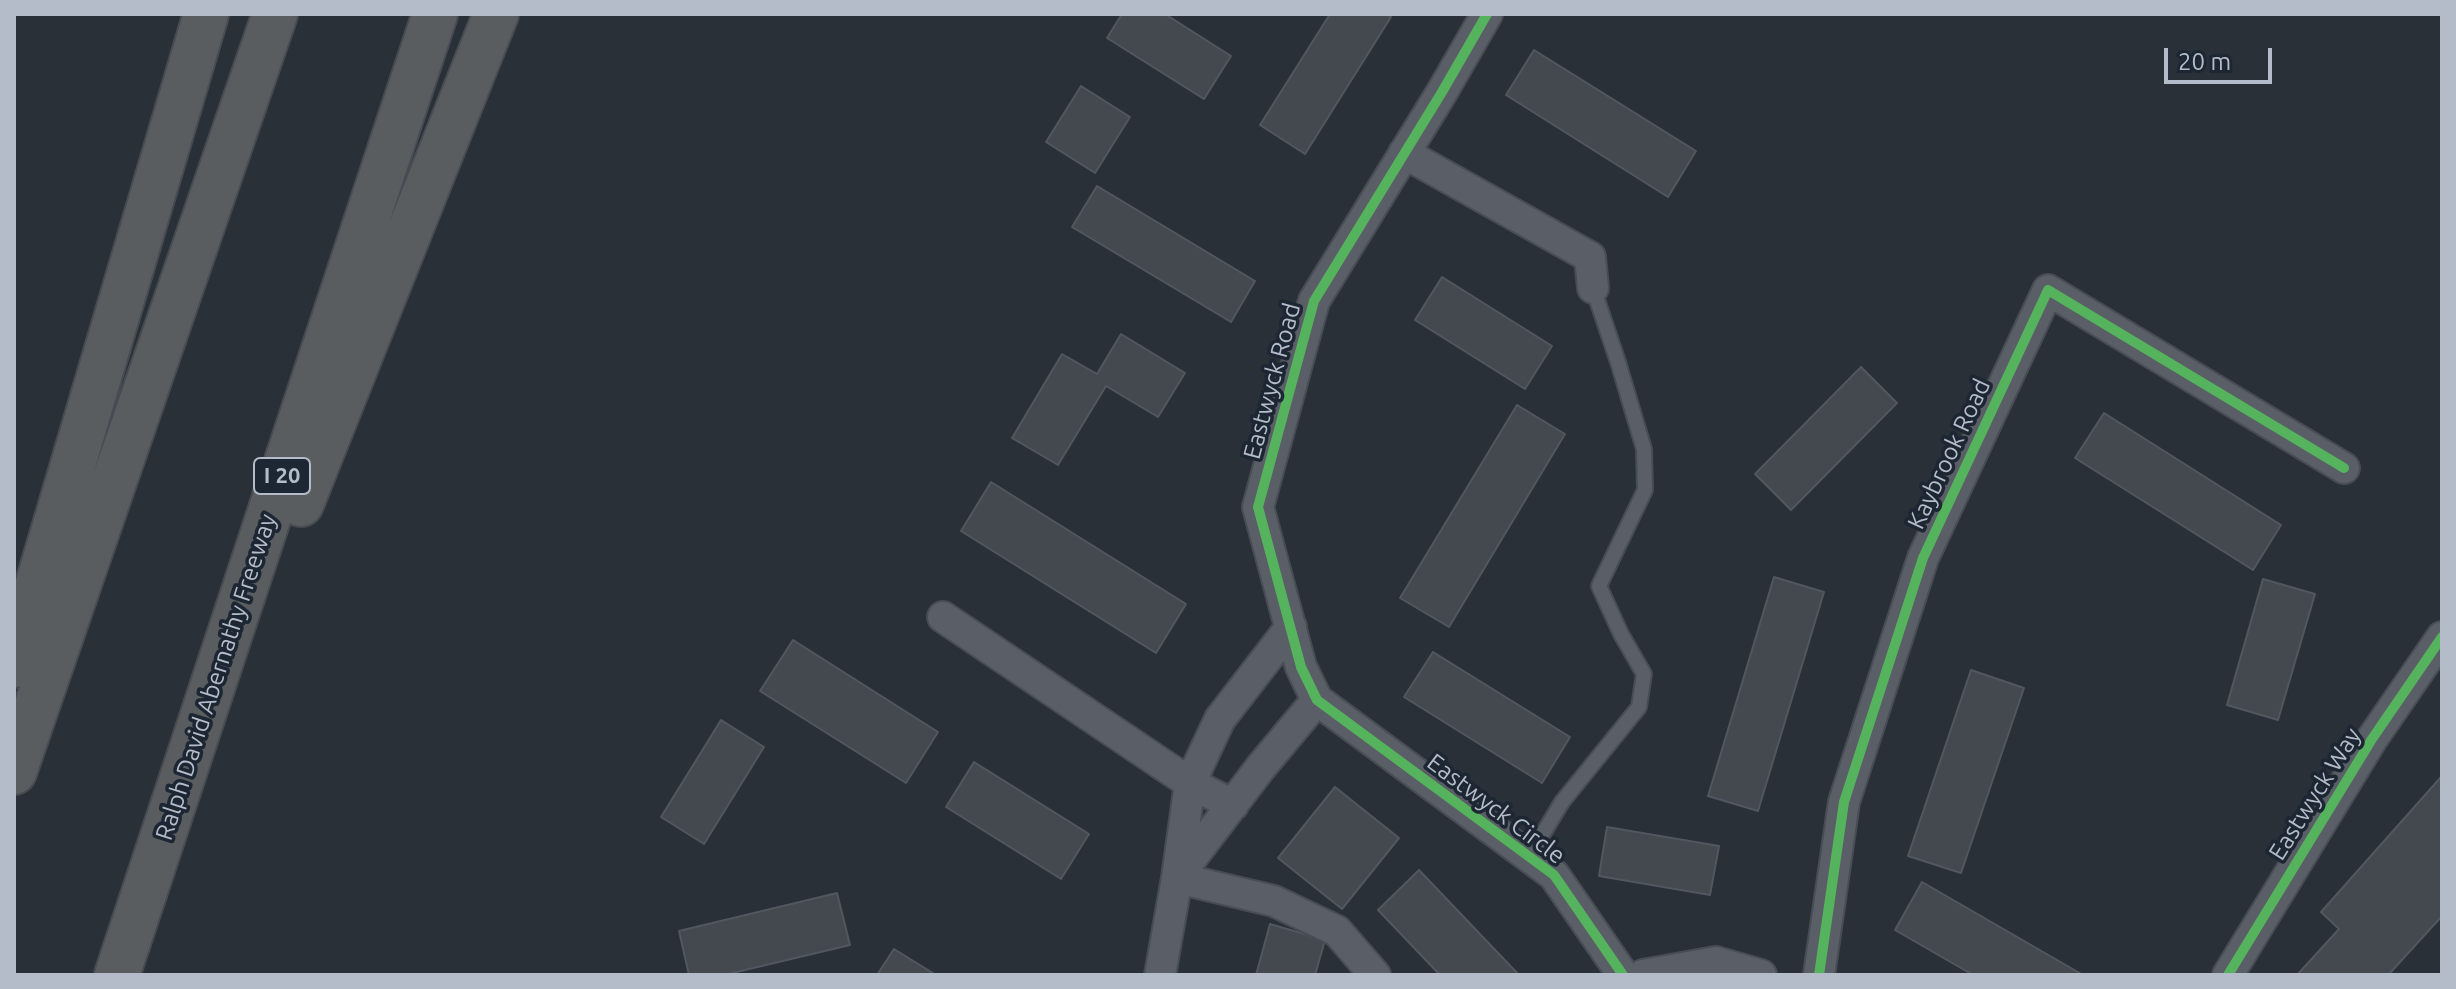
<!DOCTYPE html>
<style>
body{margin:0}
#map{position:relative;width:2456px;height:989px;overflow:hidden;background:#2a3038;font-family:Ubuntu,sans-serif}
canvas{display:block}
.frame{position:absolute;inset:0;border:16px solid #b4bcc9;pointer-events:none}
.scale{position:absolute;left:2164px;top:48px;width:108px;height:36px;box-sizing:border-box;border:4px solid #b4bcc9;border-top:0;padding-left:10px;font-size:24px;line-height:28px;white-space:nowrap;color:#b4bcc9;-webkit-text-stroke:6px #1d2633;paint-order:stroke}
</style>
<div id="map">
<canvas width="2456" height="989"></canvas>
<div class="frame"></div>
<div class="scale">20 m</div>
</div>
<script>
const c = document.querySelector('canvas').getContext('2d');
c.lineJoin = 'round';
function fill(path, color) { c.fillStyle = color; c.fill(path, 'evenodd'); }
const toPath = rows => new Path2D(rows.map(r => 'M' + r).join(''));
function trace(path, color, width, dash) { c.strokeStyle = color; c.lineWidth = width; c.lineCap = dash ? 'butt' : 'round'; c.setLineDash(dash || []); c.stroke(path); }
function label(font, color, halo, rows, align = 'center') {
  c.font = font + ' Ubuntu,sans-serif'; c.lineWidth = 7; c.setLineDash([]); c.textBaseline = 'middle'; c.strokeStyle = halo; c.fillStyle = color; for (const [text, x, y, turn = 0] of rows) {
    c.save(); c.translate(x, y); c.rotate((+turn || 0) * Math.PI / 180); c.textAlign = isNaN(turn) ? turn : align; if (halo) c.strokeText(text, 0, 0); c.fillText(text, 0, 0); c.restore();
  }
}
const building = toPath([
 [1122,14,1165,14,1231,56,1204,99,1107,38,1122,14],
 [1330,14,1386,14,1391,17,1305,154,1260,125,1330,14],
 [1534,50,1696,151,1668,197,1506,95,1534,50],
 [1081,86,1130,117,1095,173,1046,142,1081,86],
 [1097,186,1255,281,1231,322,1072,227,1097,186],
 [1442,277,1552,346,1525,389,1415,320,1442,277],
 [1121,334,1185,373,1158,417,1106,386,1058,465,1012,438,1062,354,1097,374,1121,334],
 [1861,367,1897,403,1791,510,1755,474,1861,367],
 [1517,405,1565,434,1449,627,1400,598,1517,405],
 [2104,413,2281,525,2253,570,2075,458,2104,413],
 [991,482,1186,604,1156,653,961,531,991,482],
 [1774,577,1824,592,1758,811,1708,796,1774,577],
 [2263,579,2315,594,2278,720,2227,705,2263,579],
 [793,640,938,732,906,783,760,691,793,640],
 [1433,652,1570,737,1542,783,1404,697,1433,652],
 [1971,670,2024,688,1961,873,1908,856,1971,670],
 [721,720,764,747,704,844,661,817,721,720],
 [974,762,1089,834,1061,879,946,807,974,762],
 [2441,777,2442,916,2390,973,2393,975,2297,975,2339,929,2321,912,2441,777],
 [1335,787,1399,838,1342,909,1278,858,1335,787],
 [1607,827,1719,846,1710,895,1599,876,1607,827],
 [1419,870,1519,975,1440,975,1378,910,1419,870],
 [1922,882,2083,975,1973,975,1895,930,1922,882],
 [837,893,850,945,724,975,689,975,679,931,837,893],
 [1270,924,1325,940,1315,975,1256,975,1270,924],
 [894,949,936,975,877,975,894,949]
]);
fill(building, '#444950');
trace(building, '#52575f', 2);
const service = toPath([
 [1529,857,1562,802,1639,707,1644,674,1621,634,1599,586,1645,490,1644,449,1618,362,1593,288]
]);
const minor = toPath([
 [1487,14,1442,92,1314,301,1258,507,1301,667,1317,700,1554,875,1623,975],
 [1404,153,1590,257,1593,288],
 [943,617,1190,783,1233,805],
 [1178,876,1261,767,1317,700],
 [1177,878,1274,901,1337,931,1375,975],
 [1160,975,1177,878,1190,783,1220,719,1291,627],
 [1643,975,1716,962,1761,975],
 [1819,975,1844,802,1923,558,2048,290,2344,468],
 [2228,975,2372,739,2442,637]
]);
const motorway = toPath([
 [301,504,496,14],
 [14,665,206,14],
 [14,772,275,14],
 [117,975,435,14]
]);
trace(service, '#484c53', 18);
trace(minor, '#484c53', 34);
trace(motorway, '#474c53', 48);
trace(service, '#5a5e66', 14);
trace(minor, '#5a5e66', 30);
trace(motorway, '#5a5d60', 44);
trace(toPath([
 [1487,14,1442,92,1314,301,1258,507,1301,667,1317,700,1554,875,1623,975],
 [1819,975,1844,802,1923,558,2048,290,2344,468],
 [2228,975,2372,739,2442,637]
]), '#56b35d', 10);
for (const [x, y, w] of [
 [282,476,56]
]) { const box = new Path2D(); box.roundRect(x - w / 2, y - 18, w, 36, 6); c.fillStyle = '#1d2633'; c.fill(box); trace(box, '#b4bcc9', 2); }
label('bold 22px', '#b4bcc9', null, [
 ["I 20",282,476]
]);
label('24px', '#b4bcc9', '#1d2633', [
 ["Eastwyck Road",1272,381,-75],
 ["Kaybrook Road",1949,454,-65],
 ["Ralph David Abernathy Freeway",216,677,-72],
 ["Eastwyck Way",2315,794,-58],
 ["Eastwyck Circle",1496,809,37]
]);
</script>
